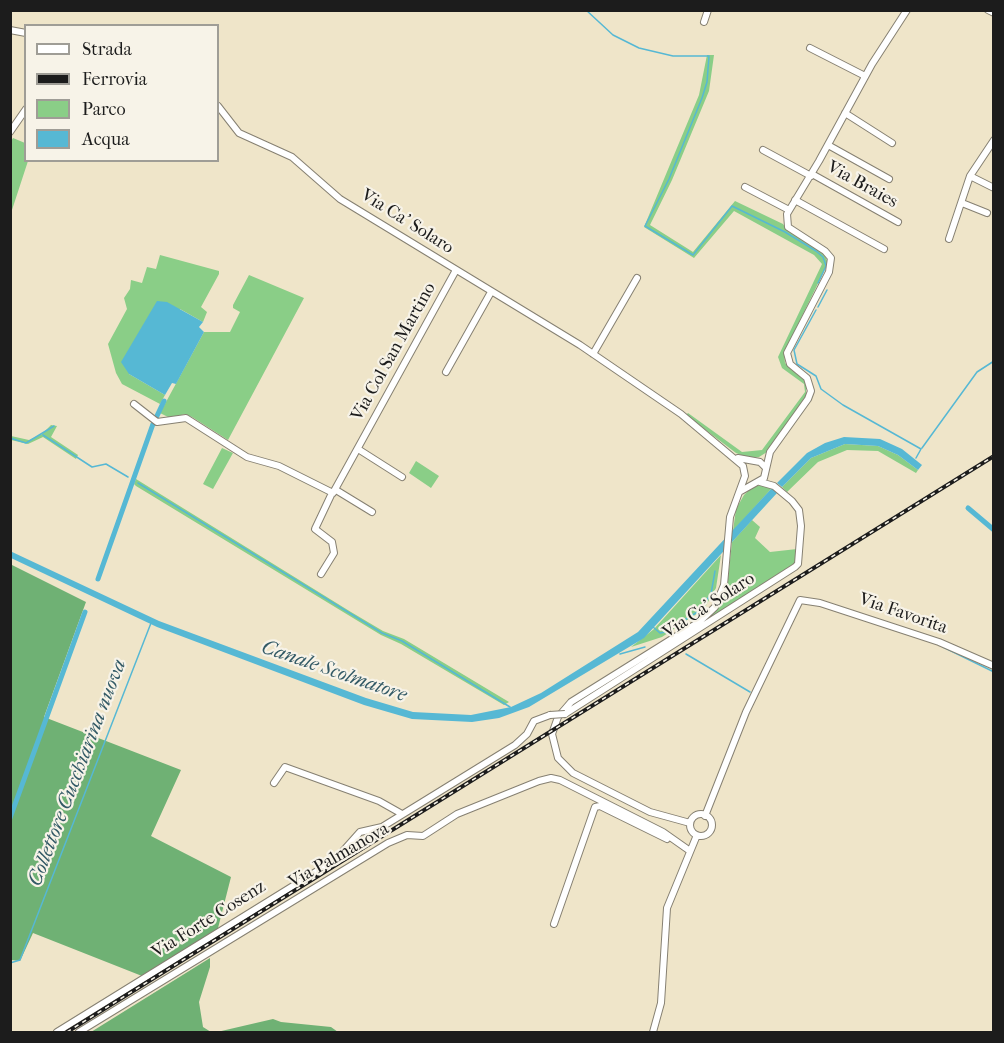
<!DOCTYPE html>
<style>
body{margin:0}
#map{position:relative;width:1004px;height:1043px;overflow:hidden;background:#efe5c9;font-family:"IM FELL French Canon",serif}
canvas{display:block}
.frame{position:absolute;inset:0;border:12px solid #1c1c1c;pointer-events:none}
.legend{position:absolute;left:24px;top:24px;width:195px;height:138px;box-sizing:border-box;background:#f7f3e8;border:2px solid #9f9d96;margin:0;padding:8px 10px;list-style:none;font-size:18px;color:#1c1c1c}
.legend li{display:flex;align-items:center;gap:12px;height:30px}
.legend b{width:30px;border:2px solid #9f9d96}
</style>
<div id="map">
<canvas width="1004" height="1043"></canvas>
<div class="frame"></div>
<ul class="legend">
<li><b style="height:8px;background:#fff"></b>Strada</li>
<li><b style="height:8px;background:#1c1c1c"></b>Ferrovia</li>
<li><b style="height:16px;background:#8ace87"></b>Parco</li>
<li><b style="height:16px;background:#56b8d4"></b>Acqua</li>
</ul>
</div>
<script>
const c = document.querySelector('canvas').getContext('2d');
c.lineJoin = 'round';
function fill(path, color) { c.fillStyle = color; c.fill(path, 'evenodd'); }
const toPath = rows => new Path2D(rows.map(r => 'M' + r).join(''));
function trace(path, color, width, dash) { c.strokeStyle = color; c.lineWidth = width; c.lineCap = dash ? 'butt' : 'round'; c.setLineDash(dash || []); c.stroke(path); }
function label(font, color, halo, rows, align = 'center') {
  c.font = font + ' "IM FELL French Canon",serif'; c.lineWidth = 4.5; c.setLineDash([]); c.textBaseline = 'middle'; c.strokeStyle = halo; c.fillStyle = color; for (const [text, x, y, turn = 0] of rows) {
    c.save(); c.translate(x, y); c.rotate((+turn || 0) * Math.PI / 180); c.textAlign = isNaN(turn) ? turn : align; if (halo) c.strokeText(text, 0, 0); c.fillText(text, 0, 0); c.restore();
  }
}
fill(toPath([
 [707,55,714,55,709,91,672,180,650,225,693,252,735,201,783,224,787,230,824,253,828,263,784,353,785,363,806,382,806,398,767,452,759,457,749,458,736,453,686,415,688,413,742,452,762,450,805,392,804,384,782,368,778,357,822,264,814,255,734,211,694,258,644,227,699,95],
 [13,138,25,143,26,160,28,161,11,213,10,143],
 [160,255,219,271,219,274,201,307,207,312,203,322,180,309,129,374,165,395,160,404,122,384,116,373,108,344,127,309,124,298,130,289,131,280,142,283,147,267,156,269],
 [249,275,304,298,228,440,192,417,185,414,170,418,160,413,204,332,230,332,240,312,233,308,233,305],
 [51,425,57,426,51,437,78,455,76,459,43,437,28,444,11,440,11,436,29,440,42,434],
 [845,444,878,446,898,455,918,470,916,473,878,451,847,450,818,462,787,492,782,487,811,458],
 [222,448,233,453,213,489,203,484],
 [416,461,439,476,431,488,409,473],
 [136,479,351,612,383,631,404,639,509,702,504,705,401,644,381,635,136,486,134,484],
 [762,485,772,488,733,531,736,509,744,495,752,487],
 [752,520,760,527,755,538,770,552,797,549,795,563,709,619,723,600,727,588,732,542],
 [721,555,716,588,704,609,662,637,631,647,654,629]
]), '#8ace87');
fill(toPath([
 [10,564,86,602,44,717,181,770,151,836,231,877,217,932,142,976,33,933,20,961,11,960],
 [210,958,210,967,199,1002,203,1027,211,1032,91,1032],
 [273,1019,281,1022,331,1027,338,1032,217,1032]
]), '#6fb174');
fill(toPath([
 [157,301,167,302,203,322,199,327,204,332,176,384,172,383,165,395,129,374,121,362],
 [844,437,880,439,902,449,922,465,918,470,898,455,878,446,845,444,811,458,782,487,777,483,807,453,825,443],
 [772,488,777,493,644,638,529,707,499,718,472,722,412,719,364,705,157,627,11,558,10,551,159,621,366,698,413,712,471,715,511,707,541,693,638,632]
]), '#56b8d4');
trace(toPath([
 [586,10,613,35,639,48,673,56,709,56,707,82,702,98,669,179,645,226,693,255,732,206,785,232,816,251,823,257,826,266,818,283],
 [818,307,827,290],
 [816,310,794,350,797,364,816,376,821,389,843,405,921,449,916,458],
 [43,435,92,467,106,464,128,477],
 [10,438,26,443,54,426],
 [922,448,977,372,994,361],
 [138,483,382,633,402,641,510,707],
 [653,627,660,633,665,632,699,611,711,594,715,571],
 [943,647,994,672],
 [620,654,645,647],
 [686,654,750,692],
 [10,963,20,960,151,623]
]), '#56b8d4', 1.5);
trace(toPath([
 [156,418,164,401],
 [968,508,994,530],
 [98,579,153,424],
 [10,818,85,612]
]), '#56b8d4', 5);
const minor = toPath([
 [988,10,994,13],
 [704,22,708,10],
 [10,30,26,33],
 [810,48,865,76],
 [218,106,239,133,292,157,340,199,580,345,681,414,743,466,745,476,730,517,724,585,715,607,699,622,571,702,558,717,552,734,558,758,573,773,650,812,690,823],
 [845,113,892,143],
 [10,132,26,109],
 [828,145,889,179],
 [763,150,811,176],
 [812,174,898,222],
 [970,176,994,188],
 [745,187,789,210],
 [795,200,884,249],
 [962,203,987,213],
 [949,239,970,176,994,140],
 [593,354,637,278],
 [446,372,491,292],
 [134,404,157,422,186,418,247,457,279,466,333,493,456,270],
 [358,449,402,477],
 [738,458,760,462,765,467],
 [336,490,372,512],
 [741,491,764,478,770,452,808,399,811,391,807,378,790,364,787,353,829,272,831,258,825,251,788,227,787,214,819,161,872,64,907,10],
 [321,574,334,553,332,542,315,529,332,493],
 [565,714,795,567,798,564,801,526,799,510,792,501,774,486,760,482],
 [274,783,285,767,379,801,402,814],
 '690 825a11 11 0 1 1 22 0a11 11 0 1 1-22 0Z',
 [705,816,746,712,800,600,820,603,939,642,994,666],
 [554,924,595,807,600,806,667,839],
 [57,1032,335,860,360,832,382,827,515,745,527,734,534,721,550,715],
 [79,1032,388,843,407,835,423,836,457,814,539,781,551,778,560,780,663,832,690,851],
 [653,1032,661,1003,667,908,697,835]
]);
trace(minor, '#868072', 8);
trace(minor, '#fff', 6);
const rail = toPath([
 [67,1032,994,456]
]);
trace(rail, '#1c1c1c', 4);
trace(rail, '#f7f3e8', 1.5, [4.5]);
const minorBridge = toPath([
 [550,715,565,714]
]);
trace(minorBridge, '#868072', 8, []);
trace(minorBridge, '#fff', 6);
label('18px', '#1c1c1c', '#f7f3e8', [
 ["Via Braies",862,185,29],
 ["Via Ca' Solaro",407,222,32],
 ["Via Col San Martino",394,352,-61],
 ["Via Ca' Solaro",709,606,-33],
 ["Via Favorita",903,614,19],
 ["Via Palmanova",339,856,-30],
 ["Via Forte Cosenz",209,920,-32]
]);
label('italic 20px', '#335a66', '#f7f3e8', [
 ["Canale Scolmatore",334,672,19],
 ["Collettore Cucchiarina nuova",78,773,-69]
]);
</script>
